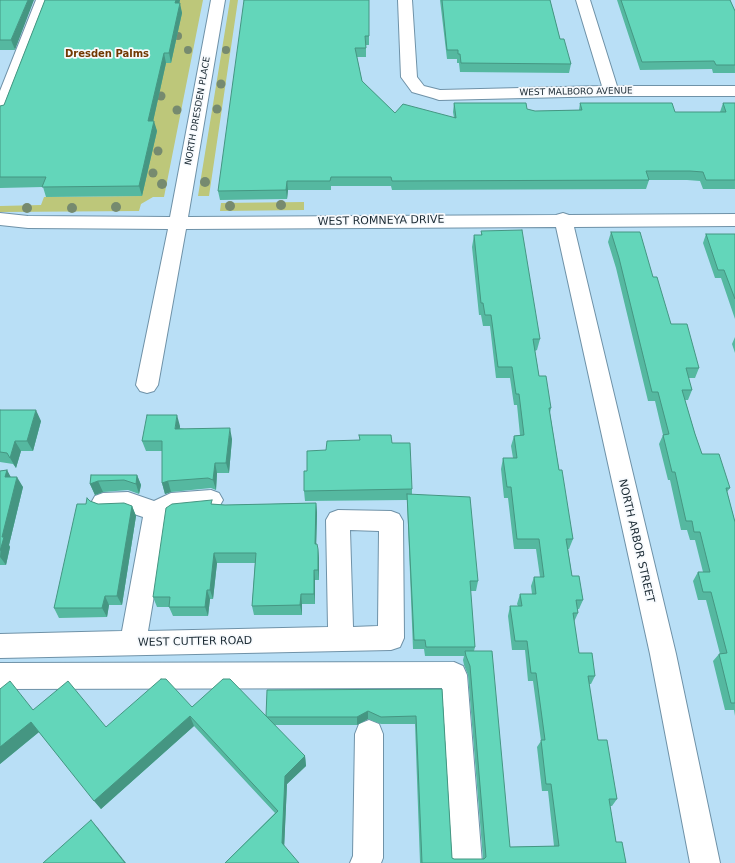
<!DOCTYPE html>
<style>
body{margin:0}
canvas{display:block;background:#b9dff6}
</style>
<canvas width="735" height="863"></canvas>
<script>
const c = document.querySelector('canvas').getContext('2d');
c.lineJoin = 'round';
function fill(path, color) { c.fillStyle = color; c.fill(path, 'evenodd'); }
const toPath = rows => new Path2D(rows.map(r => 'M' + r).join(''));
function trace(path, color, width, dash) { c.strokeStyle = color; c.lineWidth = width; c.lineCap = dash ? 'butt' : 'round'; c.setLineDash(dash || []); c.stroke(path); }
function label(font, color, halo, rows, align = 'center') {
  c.font = font + ' "DejaVu Sans",sans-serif'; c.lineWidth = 3.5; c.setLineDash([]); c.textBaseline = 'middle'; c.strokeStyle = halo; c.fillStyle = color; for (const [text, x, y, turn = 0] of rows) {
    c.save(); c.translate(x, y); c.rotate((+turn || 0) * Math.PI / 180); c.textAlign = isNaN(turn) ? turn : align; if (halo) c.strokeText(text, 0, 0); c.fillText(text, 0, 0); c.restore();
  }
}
fill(toPath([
 [94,0,203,0,164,197,153,197,141,204,139,211,0,212,0,206,41,205,44,197,142,196],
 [230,0,238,0,209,196,198,196],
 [304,202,304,210,220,211,221,203]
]), '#bdc77a');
const minor = toPath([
 [36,0,50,0,8,111,6,114,0,116,0,91,36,0],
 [211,0,225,0,188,217,556,215,563,213,569,215,735,214,735,226,574,227,676,654,720,863,690,863,650,654,556,227,186,229,158,385,154,391,147,393,140,391,136,385,168,229,28,228,0,225,0,213,28,216,170,217,211,0],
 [398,0,412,0,417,77,424,86,440,90,602,86,576,0,590,0,617,86,735,86,735,96,611,96,439,100,433,98,412,92,401,77,398,0],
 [211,490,219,493,223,500,219,507,211,510,175,513,167,518,148,631,328,627,326,520,330,513,338,510,391,511,399,514,403,521,404,638,400,647,391,650,0,658,0,634,122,631,143,517,128,512,103,513,95,510,91,503,95,496,103,493,128,492,154,501,171,493,211,490],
 [350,530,379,531,378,626,353,627,350,530],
 [454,662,463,666,467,675,482,863,452,863,442,688,0,689,0,663,454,662],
 [369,720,379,724,383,734,383,858,381,863,350,863,353,856,355,734,359,724,369,720]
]);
trace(minor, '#6f92a8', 2);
fill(minor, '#fff');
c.fillStyle = '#768a6f';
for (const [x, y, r] of [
 [178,36,4],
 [188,50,4],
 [226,50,4],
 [221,84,4.5],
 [161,96,4.5],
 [217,109,4.5],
 [177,110,4.5],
 [158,151,4.5],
 [153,173,4.5],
 [205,182,5],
 [162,184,5],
 [281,205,5],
 [230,206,5],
 [116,207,5],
 [27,208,5],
 [72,208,5]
]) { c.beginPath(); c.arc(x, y, r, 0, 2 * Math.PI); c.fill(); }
fill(toPath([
 [0,0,15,50,0,50],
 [45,0,180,0,179,3,182,13,171,63,166,63,153,121,157,131,142,196,46,197,43,187,0,188,0,106,4,105],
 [369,0,369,45,366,45,366,57,357,57,362,81,395,113,454,118,453,112,454,103,535,111,579,110,580,103,675,112,720,112,723,103,735,103,735,189,703,189,700,181,687,180,649,180,646,189,392,190,391,186,331,186,331,190,288,190,287,199,220,200,218,191],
 [440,0,550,0,560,39,571,64,569,73,460,72,459,63,457,63,457,59,447,59],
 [617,0,730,0,735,11,735,73,713,73,712,69,640,70],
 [481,231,540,339,537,350,535,351,539,376,551,408,550,413,559,470,573,539,569,549,568,549,572,576,583,600,579,609,577,609,578,613,574,622,579,653,595,676,591,684,589,684,598,740,617,799,612,806,610,806,616,842,626,863,420,863,415,724,381,724,368,719,357,725,274,725,305,756,306,766,287,784,284,846,225,863,275,813,194,726,101,809,39,732,0,764,0,689,33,710,106,727,192,707,266,716,442,689,452,858,454,859,483,859,468,675,464,665,463,660,464,656,425,656,424,649,413,649,407,500,305,501,304,491,307,471,326,450,392,443,412,489,412,494,478,581,476,591,470,591,475,647,474,651,510,847,554,846,548,791,542,791,537,747,541,741,533,681,528,681,525,650,512,650,508,616,510,606,518,606,517,604,520,594,532,594,531,586,534,577,540,577,536,549,514,549,508,498,504,498,501,469,503,458,513,458,511,446,514,436,520,435,517,405,514,405,510,378,496,378,490,326,483,326,481,315,479,315,472,247,474,235,481,235],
 [611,232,653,277,671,324,699,368,695,378,688,378,692,390,688,400,685,400,695,434,702,454,730,488,727,492,735,522,735,716,734,710,725,710,713,661,719,654,720,654,706,600,698,600,693,581,698,572,703,572,695,540,690,540,687,530,681,530,670,480,668,480,659,444,663,435,655,401,648,401,616,268,608,242],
 [706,234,735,234,735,319,721,278,715,278,703,243],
 [735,337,735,353,732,344],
 [0,410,41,421,33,451,21,451,16,468,13,464,0,462],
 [180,426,180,428,232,439,229,473,217,473,216,490,211,488,171,492,165,494,162,483,162,451,146,451,142,441],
 [7,470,10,477,23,487,9,545,10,547,6,565,0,565,0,471],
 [91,475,137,475,141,485,139,494,128,490,103,492,95,495,90,484],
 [90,501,98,504,132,506,136,516,122,605,109,605,107,617,59,618,54,608,86,504],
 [316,503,317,513,316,544,318,549,319,559,319,580,315,580,315,604,302,604,302,615,254,615,252,606,255,563,217,563,213,599,210,599,208,616,173,616,169,607,157,607,153,597,212,504,225,505]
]), '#55b8a0');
fill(toPath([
 [28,0,34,0,15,50,11,40],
 [176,0,180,0,177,13,175,3],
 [180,3,182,13,171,63,169,53],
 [164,53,166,63,151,131,148,121],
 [154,121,157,131,142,196,139,186],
 [287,181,288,190,287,199,286,190],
 [36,410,41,421,33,451,27,441],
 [177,415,180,426,178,440,175,429],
 [230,428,232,439,229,473,226,463],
 [15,441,21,451,16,468,10,458],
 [215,463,217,473,216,490,213,480],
 [7,470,13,481,5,477],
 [137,475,141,485,139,494,136,484],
 [17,477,23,487,9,545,10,547,6,565,0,557,2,537],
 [98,481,103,492,95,495,90,484],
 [168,481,171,492,165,494,162,483],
 [316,503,317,513,316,554,315,544],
 [132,506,136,516,122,605,117,596],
 [318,549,319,559,319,580,318,570],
 [214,553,217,563,213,599,210,590],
 [314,570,315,580,315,604,314,594],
 [207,590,210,599,208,616,205,607],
 [301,594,302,604,302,615,300,605],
 [105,596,109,605,107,617,102,608],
 [368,711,368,719,357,725,357,717],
 [190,716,194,726,101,809,94,801],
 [31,722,39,732,0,764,0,747],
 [305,756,306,766,287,784,284,851,282,843,285,776],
 [91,820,98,828,126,863,125,863]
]), '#459682');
const building = toPath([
 [0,0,28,0,11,40,0,40,0,0],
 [45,0,176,0,175,3,180,3,169,53,164,53,148,121,154,121,139,186,42,187,46,177,0,177,0,106,4,105,45,0],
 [244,0,369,0,369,36,365,36,366,48,355,48,362,81,395,113,403,104,456,118,454,103,526,103,527,109,535,111,582,110,580,103,672,103,675,112,726,112,723,103,735,103,735,180,706,180,703,172,690,171,646,171,649,180,392,181,391,177,331,177,330,181,287,181,286,190,218,191,244,0],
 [442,0,550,0,560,39,564,39,571,64,461,63,460,54,458,54,458,50,447,50,442,0],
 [621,0,730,0,735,11,735,65,716,65,714,61,642,62,621,0],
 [522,230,540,339,533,339,539,376,546,376,551,408,549,408,559,470,562,470,573,539,566,539,572,576,579,576,583,600,576,600,578,613,573,613,579,653,592,653,595,676,588,676,598,740,607,740,617,799,609,799,616,842,622,842,626,863,422,863,416,716,381,717,368,711,357,717,267,717,266,716,267,690,442,689,452,858,454,859,484,859,486,857,470,666,466,656,465,651,492,651,510,847,559,846,551,784,546,784,541,740,545,740,536,673,531,673,527,641,515,641,510,606,522,606,520,594,536,594,534,577,544,577,539,539,517,539,511,487,507,487,503,458,517,458,514,436,524,435,519,394,516,394,512,367,498,367,491,315,485,315,483,303,481,303,474,235,482,235,481,231,522,230],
 [611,232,640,232,653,277,657,277,671,324,687,324,699,368,686,368,692,390,682,390,695,434,702,454,719,454,730,488,726,488,735,522,735,703,731,703,719,654,727,653,711,592,703,592,698,572,710,572,700,532,694,532,692,521,686,521,675,472,672,472,663,435,669,434,658,392,652,392,619,258,611,232],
 [706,234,735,234,735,299,724,270,718,270,706,234],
 [0,410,36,410,27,441,15,441,10,458,7,453,0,452,0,410],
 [147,415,177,415,175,429,230,428,226,463,215,463,213,480,208,478,168,481,162,483,162,441,142,441,147,415],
 [359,435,391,435,392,443,410,443,412,489,304,491,304,471,307,471,307,451,326,450,327,441,360,440,359,435],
 [7,470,5,477,17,477,2,537,4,537,0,551,0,471,7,470],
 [91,475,137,475,136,484,124,480,98,481,90,484,91,475],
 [407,494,470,497,478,581,470,581,475,647,426,647,425,640,414,640,407,494],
 [87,498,90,501,98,504,124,503,132,506,117,596,105,596,102,608,54,608,77,504,86,504,87,498],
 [212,500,211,504,225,505,316,503,315,544,317,544,318,549,318,570,314,570,314,594,301,594,300,605,252,606,256,553,214,553,210,590,207,590,205,607,169,607,170,597,153,597,166,508,172,504,212,500],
 [161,679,166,679,192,707,223,679,230,679,305,756,285,776,282,843,299,863,225,863,278,811,190,716,94,801,31,722,0,747,0,689,10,681,33,710,68,681,106,727,161,679],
 [91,820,125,863,43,863,91,820]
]);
fill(building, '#63d6ba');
trace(building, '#459682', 1);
label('9px', '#1b2a33', '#f7fafd', [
 ["WEST MALBORO AVENUE",576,92,-1],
 ["NORTH DRESDEN PLACE",198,111,-80]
]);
label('bold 10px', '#723802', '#f7fafd', [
 ["Dresden Palms",107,54]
]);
label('11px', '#1b2a33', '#f7fafd', [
 ["WEST ROMNEYA DRIVE",381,221,-1],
 ["NORTH ARBOR STREET",636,541,77],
 ["WEST CUTTER ROAD",195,642,-1]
]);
</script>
